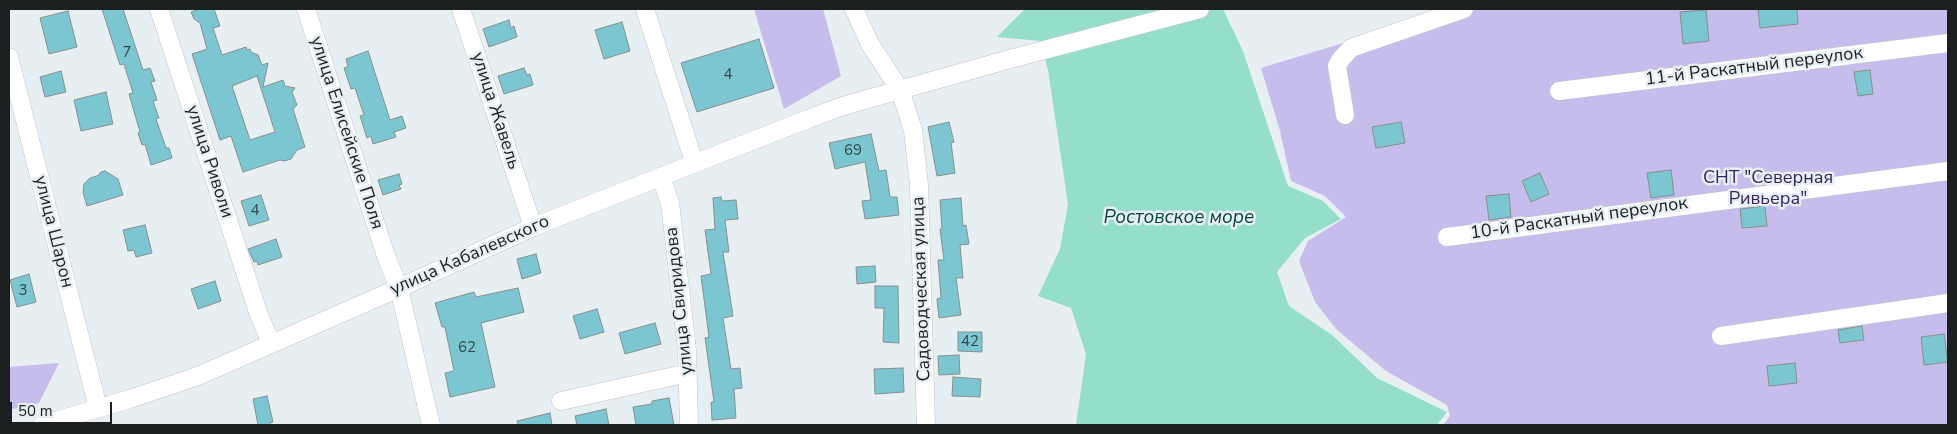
<!DOCTYPE html>
<meta charset="utf-8">
<style>
body{margin:0}
#map{position:relative;width:1957px;height:434px;overflow:hidden;background:#e7eff3;font-family:"Nunito Sans",sans-serif}
canvas{display:block}
.frame{position:absolute;inset:0;border:10px solid #1c1f20;pointer-events:none}
.scale{position:absolute;left:10px;top:402px;width:102px;height:22px;box-sizing:border-box;border:2px solid #1c1f20;border-top:0;padding-left:6px;font-size:15px;line-height:18px;white-space:nowrap;color:#1c1f20;-webkit-text-stroke:4px #e7eff3;paint-order:stroke}
</style>
<div id="map">
<canvas width="1957" height="434"></canvas>
<div class="frame"></div>
<div class="scale">50 m</div>
</div>
<script>
const c = document.querySelector('canvas').getContext('2d');
c.lineJoin = 'round';
function fill(path, color) { c.fillStyle = color; c.fill(path, 'evenodd'); }
const toPath = rows => new Path2D(rows.map(r => 'M' + r).join(''));
function trace(path, color, width, dash) { c.strokeStyle = color; c.lineWidth = width; c.lineCap = dash ? 'butt' : 'round'; c.setLineDash(dash || []); c.stroke(path); }
function label(font, color, halo, rows, align = 'center') {
  c.font = font + ' "Nunito Sans",sans-serif'; c.lineWidth = 5; c.setLineDash([]); c.textBaseline = 'middle'; c.strokeStyle = halo; c.fillStyle = color; for (const [text, x, y, turn = 0] of rows) {
    c.save(); c.translate(x, y); c.rotate((+turn || 0) * Math.PI / 180); c.textAlign = isNaN(turn) ? turn : align; if (halo) c.strokeText(text, 0, 0); c.fillText(text, 0, 0); c.restore();
  }
}
fill(toPath([
 [754,9,823,9,841,76,784,109],
 [1455,9,1948,9,1948,425,1443,425,1450,416,1447,405,1386,371,1337,330,1315,302,1299,261,1308,241,1346,217,1325,196,1291,181,1280,131,1261,68],
 [59,363,39,403,9,410,9,367]
]), '#c6bdec');
fill(toPath([
 [1025,9,1223,9,1243,51,1288,186,1323,201,1341,219,1305,238,1277,272,1289,306,1332,335,1377,378,1447,412,1437,425,1076,425,1086,354,1071,308,1038,296,1060,249,1068,204,1048,70,1040,41,997,37]
]), '#96decc');
const building = toPath([
 [102,9,123,9,143,70,150,68,155,81,151,82,157,100,153,101,159,118,156,119,166,148,169,148,172,158,151,165,145,144,142,145,138,133,140,132,129,94,133,93,124,64,120,65,102,9],
 [200,9,214,9,220,26,213,28,222,55,246,47,247,50,250,49,251,52,258,55,262,65,268,63,263,87,283,80,285,86,295,88,292,92,297,105,293,109,305,147,297,150,291,159,284,161,280,160,243,172,231,136,220,140,192,54,207,49,200,23,194,19,191,12,200,9],
 [257,76,275,132,250,140,232,86,257,76],
 [1758,9,1797,9,1798,24,1760,28,1758,9],
 [1706,10,1709,41,1683,44,1680,12,1706,10],
 [68,11,77,47,49,54,40,18,68,11],
 [509,20,511,28,514,26,517,37,489,47,483,29,509,20],
 [622,22,630,51,604,59,595,30,622,22],
 [759,39,774,88,697,112,681,63,759,39],
 [368,51,390,120,402,116,406,128,394,132,396,137,373,144,371,136,367,138,360,116,364,115,355,88,351,89,344,68,348,67,346,59,368,51],
 [524,68,527,75,530,74,533,85,504,94,498,76,524,68],
 [1870,70,1873,94,1858,96,1854,72,1870,70],
 [61,71,66,92,45,97,40,77,61,71],
 [106,92,113,124,81,131,74,100,106,92],
 [949,122,954,142,951,143,955,173,937,176,928,127,949,122],
 [1401,122,1405,143,1376,148,1372,127,1401,122],
 [871,134,879,171,886,170,890,197,897,197,899,215,865,219,862,201,871,200,865,162,835,169,829,143,871,134],
 [1671,170,1674,195,1651,198,1647,173,1671,170],
 [105,171,118,179,123,195,87,206,83,192,84,184,90,178,97,176,101,172,105,171],
 [1540,173,1549,194,1531,202,1522,181,1540,173],
 [399,174,402,184,399,185,401,189,383,195,378,180,399,174],
 [1509,194,1511,217,1489,220,1486,196,1509,194],
 [261,195,269,220,249,226,241,201,261,195],
 [721,197,722,201,736,200,738,219,725,220,729,252,723,252,733,316,723,318,731,369,740,368,742,388,734,389,736,418,712,420,711,402,714,402,705,338,709,337,701,276,711,274,705,230,715,229,713,198,721,197],
 [961,198,963,226,966,225,969,244,960,245,963,278,956,278,961,315,939,318,937,299,941,298,938,260,944,260,940,229,942,229,940,200,961,198],
 [1765,206,1767,226,1742,228,1740,209,1765,206],
 [145,225,152,253,136,257,134,250,128,251,123,230,145,225],
 [276,239,282,257,258,265,257,261,254,262,248,249,276,239],
 [536,254,541,273,522,279,517,259,536,254],
 [875,266,876,282,857,284,856,267,875,266],
 [29,274,36,302,17,307,10,280,29,274],
 [215,281,221,301,198,309,191,289,215,281],
 [875,286,898,286,899,343,883,342,884,308,875,308,875,286],
 [518,288,524,312,481,323,495,387,450,397,445,373,454,371,445,327,442,327,435,303,474,292,476,297,518,288],
 [597,309,604,332,580,339,573,316,597,309],
 [655,323,661,344,625,354,619,333,655,323],
 [1862,326,1864,340,1840,343,1838,330,1862,326],
 [958,332,982,332,982,352,958,351,958,332],
 [1944,334,1948,362,1924,365,1921,337,1944,334],
 [959,355,960,374,939,375,938,356,959,355],
 [1795,363,1797,383,1769,386,1767,366,1795,363],
 [903,368,904,392,875,394,874,369,903,368],
 [953,377,981,379,980,397,952,396,953,377],
 [267,396,273,422,270,423,270,425,258,425,253,399,267,396],
 [669,398,674,425,636,425,633,407,652,404,652,401,669,398],
 [606,409,609,425,577,425,575,416,606,409],
 [550,413,552,425,518,425,517,421,550,413]
]);
fill(building, '#7bc6d0');
trace(building, '#868f90', 1);
const minor = toPath([
 [159,9,259,315,271,343],
 [306,9,386,256,399,288,431,425],
 [461,9,533,227],
 [645,9,694,162],
 [854,9,870,44,900,90,913,130,919,185,926,425],
 [9,57,98,408],
 [1559,91,1948,43],
 [1345,115,1337,66,1341,59,1351,48,1464,9],
 [661,177,670,203,687,350,689,425],
 [1447,237,1948,171],
 [1721,336,1948,303],
 [561,401,688,373],
 [42,425,130,399,198,376,399,288,533,227,795,124,843,106,1010,59,1200,9]
]);
trace(minor, '#bdc4c8', 19);
trace(minor, '#fff', 18);
label('15px', '#34494c', null, [
 ["7",127,53],
 ["4",728,75],
 ["69",853,151],
 ["4",255,211],
 ["3",23,291],
 ["42",970,342],
 ["62",467,348]
]);
label('18px', '#1c1f20', '#e7eff3', [
 ["11-й Раскатный переулок",1754,67,-7],
 ["улица Жавель",495,111,72],
 ["улица Елисейские Поля",346,133,72],
 ["улица Риволи",209,162,72],
 ["10-й Раскатный переулок",1579,219,-8],
 ["улица Шарон",53,232,76],
 ["улица Кабалевского",470,256,-24],
 ["Садоводческая улица",922,289,-92],
 ["улица Свиридова",680,301,-96]
]);
label('18px', '#372361', '#e7eff3', [
 ["СНТ \"Северная",1768,179],
 ["Ривьера\"",1768,200]
]);
label('italic 19px', '#04463b', '#e7eff3', [
 ["Ростовское море",1179,218]
]);
</script>
